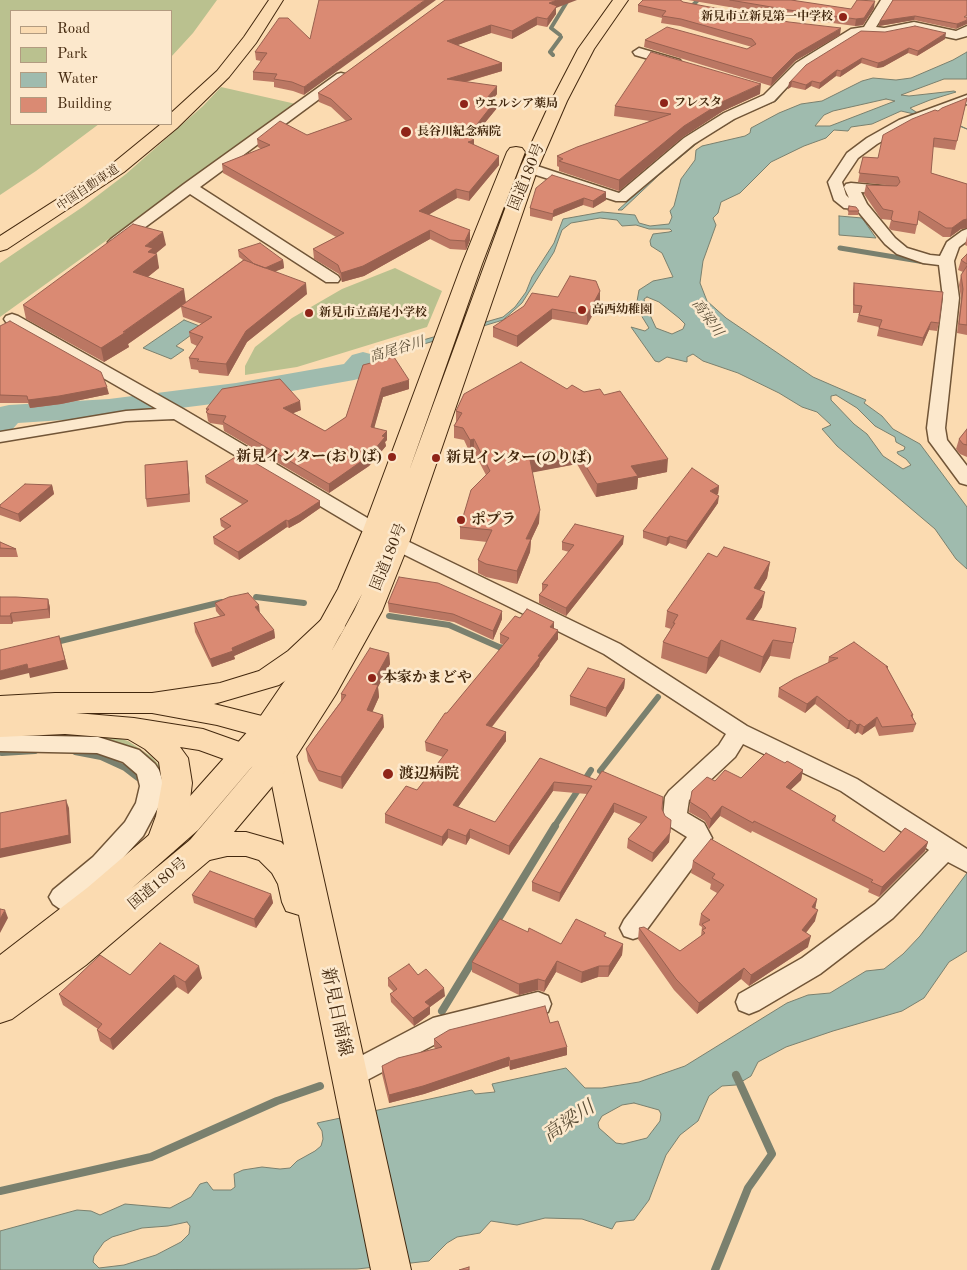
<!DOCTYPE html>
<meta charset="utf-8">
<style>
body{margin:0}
#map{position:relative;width:967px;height:1270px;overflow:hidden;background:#fbdbb1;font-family:"Old Standard TT",serif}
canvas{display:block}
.legend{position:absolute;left:10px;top:10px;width:162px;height:115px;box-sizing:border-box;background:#fce8cc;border:1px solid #b29b80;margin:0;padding:6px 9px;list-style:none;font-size:15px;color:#43280e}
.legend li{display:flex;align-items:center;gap:10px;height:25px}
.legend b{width:25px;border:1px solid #b29b80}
</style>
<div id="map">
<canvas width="967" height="1270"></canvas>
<ul class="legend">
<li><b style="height:6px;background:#fbdbb1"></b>Road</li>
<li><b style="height:14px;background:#bac18f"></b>Park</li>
<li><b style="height:14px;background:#9fbbae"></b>Water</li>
<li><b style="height:14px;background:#da8a73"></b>Building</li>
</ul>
</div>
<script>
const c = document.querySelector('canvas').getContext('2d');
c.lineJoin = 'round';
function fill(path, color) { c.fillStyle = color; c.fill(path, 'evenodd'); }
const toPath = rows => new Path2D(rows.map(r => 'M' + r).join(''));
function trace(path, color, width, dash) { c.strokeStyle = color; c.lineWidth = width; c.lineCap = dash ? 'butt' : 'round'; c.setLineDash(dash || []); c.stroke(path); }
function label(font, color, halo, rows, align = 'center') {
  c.font = font + ' "Old Standard TT","Noto Serif JP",serif'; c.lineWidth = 5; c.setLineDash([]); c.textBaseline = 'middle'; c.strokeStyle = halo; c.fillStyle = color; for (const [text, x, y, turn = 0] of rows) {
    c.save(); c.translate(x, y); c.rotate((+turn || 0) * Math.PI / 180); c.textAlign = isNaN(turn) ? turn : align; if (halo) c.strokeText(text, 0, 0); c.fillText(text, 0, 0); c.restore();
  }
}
fill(toPath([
 [0,0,217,0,193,33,171,57,171,11,11,11,11,124,99,124,36,171,0,195],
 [221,87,296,104,0,317,0,263,84,206,126,174,203,106],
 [395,268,442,291,427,327,297,367,245,375,245,366,255,347,292,318,342,289],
 [52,733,115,737,128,741,152,757,164,771,155,775,142,759,0,735]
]), '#bac18f');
const water = toPath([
 [867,24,869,25,802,71,776,101,739,117,701,140,659,175,622,210,618,210,684,150,793,77,867,24],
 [967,52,967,79,944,79,901,95,909,96,954,91,956,92,930,100,910,108,916,112,950,121,967,129,949,122,901,111,872,124,851,127,848,131,834,130,826,138,804,146,771,162,740,193,721,202,718,213,713,218,716,225,703,261,700,283,707,301,726,318,813,377,866,400,864,403,882,416,893,429,920,444,967,507,967,569,956,559,935,529,837,446,822,429,831,425,817,412,802,407,779,393,738,373,703,361,693,354,687,357,687,362,667,357,659,362,655,361,631,327,645,331,649,328,636,307,639,290,653,281,673,277,662,253,651,246,650,241,653,234,669,232,672,231,670,229,649,229,636,225,622,226,617,220,600,218,571,223,562,230,554,252,522,303,503,320,401,351,373,358,368,361,360,372,319,380,313,374,346,369,364,357,503,317,515,307,526,292,532,277,554,243,563,219,602,212,635,215,639,223,650,226,669,224,672,217,670,211,674,206,681,179,695,160,696,150,702,146,745,136,750,133,751,128,779,113,801,104,822,101,862,81,873,78,896,80,911,78,953,60,967,52],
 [886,99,895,101,830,126,815,126,824,115,833,111,886,99],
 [647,297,659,302,679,318,685,324,683,329,672,334,656,328,645,304,644,299,647,297],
 [836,395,857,408,875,426,895,437,896,442,905,447,904,450,897,452,898,454,906,459,911,465,903,469,883,456,867,434,854,424,831,400,831,396,836,395],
 [839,216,862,218,876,238,839,235,839,216],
 [184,320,202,327,176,346,184,350,171,359,143,348,184,320],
 [967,873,967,951,949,962,924,998,902,1011,833,1031,786,1047,758,1062,751,1076,736,1085,722,1086,709,1096,698,1121,680,1135,666,1155,649,1200,634,1220,616,1222,612,1229,582,1219,545,1218,517,1225,491,1221,480,1233,457,1237,447,1243,429,1261,357,1269,0,1270,0,1231,77,1210,91,1211,100,1215,125,1204,170,1208,191,1197,200,1184,207,1182,213,1190,231,1190,235,1187,234,1174,243,1170,262,1167,280,1169,290,1168,297,1161,315,1151,321,1146,323,1139,322,1131,317,1123,472,1090,475,1094,495,1092,492,1084,566,1068,585,1088,602,1088,639,1082,685,1066,787,1003,808,995,830,993,866,971,884,969,903,954,920,936,967,873],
 [634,1103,659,1110,661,1114,660,1121,647,1138,623,1144,616,1143,599,1128,598,1123,602,1116,622,1105,634,1103],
 [187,1222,190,1226,189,1234,181,1242,156,1255,124,1265,99,1268,93,1262,94,1256,104,1242,112,1237,142,1228,168,1226,187,1222]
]);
fill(water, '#9fbbae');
trace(water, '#7a806e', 1);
trace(toPath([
 [693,5,698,0],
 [560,35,551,28,568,0],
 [553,55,550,52,561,37]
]), '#7a806e', 4);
trace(toPath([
 [840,248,925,262]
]), '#7a806e', 5);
trace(toPath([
 [256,597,304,603],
 [389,616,449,625,499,647,510,649],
 [52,643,222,602],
 [75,752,101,757,125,768,138,778],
 [2,753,35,751],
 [600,771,658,697],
 [554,827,591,770]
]), '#7a806e', 6);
trace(toPath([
 [442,1011,555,826],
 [0,1191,151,1157,277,1101,320,1086],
 [715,1270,748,1188,772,1154,736,1075]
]), '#7a806e', 8);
fill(toPath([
 [363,352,374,355,378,361,365,377,354,380,236,401,109,417,18,423,11,431,0,434,0,407,9,405,109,399,236,383,344,364,352,355,363,352]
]), '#9fbbae');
const minor = toPath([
 [881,0,893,0,876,27,884,28,914,22,956,31,967,26,967,36,956,39,914,30,884,36,868,34,859,35,804,69,774,101,734,119,694,144,626,201,616,201,524,171,522,168,524,165,529,164,534,165,619,193,684,138,724,113,764,95,796,63,851,29,864,27,881,0],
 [639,48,680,60,682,63,676,67,635,55,633,52,639,48],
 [341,73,345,74,347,77,345,80,200,187,338,276,340,279,338,282,326,282,190,194,121,245,111,245,108,242,111,239,184,184,337,74,341,73],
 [967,95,967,104,909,126,877,144,858,158,842,182,846,195,849,198,844,187,846,184,851,183,895,187,897,190,895,193,890,194,861,192,867,204,895,238,907,248,930,255,940,256,947,242,962,231,967,229,967,241,959,247,954,261,959,298,945,428,947,440,967,466,967,485,960,483,932,445,929,441,927,428,943,298,939,265,923,263,897,254,885,244,856,209,844,208,834,200,828,182,847,153,867,138,899,120,967,95],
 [12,314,18,316,183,409,403,539,620,644,747,726,857,779,967,849,967,872,948,862,893,918,820,974,759,1010,749,1014,739,1010,736,1002,739,994,802,958,875,904,929,850,841,791,743,744,735,757,689,800,687,813,704,823,712,838,709,845,642,936,633,939,624,936,620,928,624,920,687,837,666,824,663,817,665,797,669,791,719,745,726,734,604,654,389,547,174,419,126,421,0,442,0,432,126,411,157,409,6,322,4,319,6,316,12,314],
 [0,735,98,737,139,750,155,764,159,770,164,786,160,804,143,836,111,871,80,896,91,904,95,911,91,918,82,921,73,918,53,904,49,897,53,890,93,857,125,822,136,803,140,786,137,774,123,762,97,753,0,751,0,735],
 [538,992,548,996,551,1004,548,1012,449,1037,350,1089,340,1085,336,1076,340,1067,433,1018,538,992]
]);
const primary = toPath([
 [281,744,292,747,296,755,411,1270,371,1270,299,915,286,911,282,902,278,884,272,873,259,860,246,856,227,856,201,862,190,858,185,849,190,840,227,832,246,832,281,842,284,845,266,755,270,747,281,744]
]);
const trunk = toPath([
 [613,0,628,0,594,49,567,101,538,168,409,543,382,611,336,694,292,763,212,858,86,965,12,1019,0,1023,0,955,87,888,176,812,258,720,297,663,338,589,363,530,462,264,507,152,510,148,516,147,522,148,525,152,482,264,409,471,520,168,551,101,578,49,613,0],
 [362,594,354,611,331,652,362,594],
 [278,736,190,840,132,888,198,830,278,736]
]);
const motorway = toPath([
 [269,0,283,0,256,43,229,77,177,128,124,172,7,249,0,251,0,236,112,164,161,124,171,124,171,113,217,71,244,37,269,0],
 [331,618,341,620,345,627,341,634,308,665,279,685,214,704,278,720,296,755,292,763,281,766,246,767,199,750,180,747,188,758,192,783,188,816,173,852,162,855,151,852,146,843,156,816,162,783,159,762,145,749,128,739,65,734,0,737,0,696,55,693,152,693,220,683,259,671,288,651,321,620,331,618],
 [76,713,152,713,217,725,257,736,261,744,248,745,203,729,134,718,76,713]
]);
trace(minor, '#715537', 3);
trace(primary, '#43280e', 2);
trace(trunk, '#43280e', 2);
trace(motorway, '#43280e', 2);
fill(minor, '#fce8cc');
fill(primary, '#fbdbb1');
fill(trunk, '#fbdbb1');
fill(motorway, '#fbdbb1');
fill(toPath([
 [445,0,556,8,556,14,547,27,537,25,512,39,491,33,457,45,502,63,502,71,466,82,497,94,493,99,497,108,474,136,471,138,474,140,474,145,499,156,499,165,469,201,457,198,429,214,470,240,466,250,450,249,430,239,364,276,342,282,339,274,314,259,313,249,336,237,223,173,222,164,261,149,258,147,257,139,307,135,346,121,331,107,319,102,318,93],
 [643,0,681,0,683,2,840,35,795,61,771,86,644,47,645,40,747,49,752,47,680,26,661,23,662,18,638,12,638,5],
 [688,0,796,0,795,1,851,9,874,8,863,25,855,26,788,17],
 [967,0,956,29,914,20,879,26,880,21],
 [861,31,945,39,917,56,908,53,883,67,877,68,861,63,840,77,836,76,819,89,811,86,805,90,791,87,788,89,789,83],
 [310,39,304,95,293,91,274,87,274,82,253,80,253,72,261,61,256,60,255,52],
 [760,94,723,111,683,137,619,191,559,171,559,167,557,166,557,156,650,121,614,116,615,106],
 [967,98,955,150,933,147,931,173,967,184,967,228,961,229,950,237,943,237,918,220,915,234,891,230,889,228,891,220,881,219,864,194,866,185,896,186,858,182,863,157,878,158,938,111],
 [552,175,606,200,593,208,583,205,553,217,552,221,530,216,530,208],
 [849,206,859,211,858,215,848,215],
 [967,236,967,246,965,245],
 [166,245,155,254,159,268,148,277,186,302,243,260,239,257,238,250,283,260,284,268,275,271,307,294,247,342,228,376,199,373,198,370,191,369,189,358,197,346,191,343,189,332,202,324,183,317,181,307,128,344,129,347,104,362,26,319,23,305],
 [967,254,967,335,957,333,961,298,959,285,961,275,963,272,958,270,961,260],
 [854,283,939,323,937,331,929,330,922,346,877,336,879,327,857,322,859,313,853,313,853,290],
 [600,291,600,302,587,325,552,319,517,347,493,337,493,327,558,297],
 [0,326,109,394,61,404,30,408,28,403,0,403],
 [363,365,409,389,383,397,374,427,387,440,385,442,386,446,369,466,329,493,224,431,223,425,210,423,208,421,206,409,301,410,293,413,325,431,346,417],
 [567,389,604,395,667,472,638,478,637,489,596,497,577,464,532,472,539,523,531,540,530,552,517,584,486,577,478,573,478,560,487,542,460,539,460,527,486,475,474,452,470,453,464,440,454,438,454,426,456,422,456,411],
 [967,429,967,457,960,454,956,449,959,439],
 [188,469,190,502,147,507,146,499],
 [205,476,320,508,300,522,289,528,287,527,239,560,214,544,213,537,225,529,221,526,220,519,242,504,206,483],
 [52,485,54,494,20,522,0,515,0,505],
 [719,486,718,494,717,494,718,503,686,549,669,543,666,546,643,538,643,531],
 [0,542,16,549,18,557,0,557],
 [562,542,623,544,566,616,539,603,539,595,542,592,542,584,569,552,562,550],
 [770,562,767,578,760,590,762,607,753,620,796,628,790,659,770,656,760,673,719,656,706,674,661,658,663,642,671,629,665,627,667,611],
 [0,597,48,599,50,608,50,618,13,622,12,624,0,624],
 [215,603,260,613,274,630,275,638,234,656,235,659,212,667,195,632,194,623,220,616,216,611],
 [388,603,502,611,502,619,493,640,454,622,389,612],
 [520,618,558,630,558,639,540,663,539,666,492,727,506,732,506,741,458,807,495,822,540,758,662,809,670,833,669,842,652,862,627,848,628,839,641,824,614,812,559,902,532,891,532,882,587,794,553,791,509,855,470,838,466,845,448,838,442,846,385,823,385,814,417,790,443,757,426,751,425,742,447,713,504,645,500,643,500,634],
 [389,653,390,664,378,687,379,697,372,712,383,715,384,727,342,789,319,781,308,761,306,749,341,701,341,694],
 [829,657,888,667,888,670,913,715,913,718,916,724,913,732,879,736,875,726,862,735,858,732,855,734,849,729,847,729,815,704,805,713,778,697,779,688,828,663],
 [625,679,624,688,606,717,570,705,570,696],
 [785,763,803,770,801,780,790,790,836,816,835,822,884,852,928,842,925,851,879,897,868,892,869,889,752,831,751,833,720,816,709,829,705,821,689,812,692,791,715,781,741,778],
 [693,861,817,899,815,908,815,921,806,933,808,947,749,986,741,979,697,1014,674,990,638,939,639,928,680,951,701,936,702,927,699,925,701,914,717,893,710,889,711,884,691,873],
 [271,894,273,903,256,928,194,903,192,895],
 [528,932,561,944,605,936,623,944,622,955,608,977,598,977,581,983,556,972,544,992,538,990,519,995,472,972,472,962],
 [160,943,202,978,188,994,177,987,113,1050,100,1041,97,1030,98,1029,63,1005,59,994,130,975],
 [418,975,445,996,430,1007,430,1014,414,1026,391,1002,390,994,394,992,388,986,388,978],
 [550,1023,567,1055,510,1070,509,1066,424,1094,389,1103,382,1074,382,1066,436,1049,434,1047,434,1039]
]), '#bb7763');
fill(toPath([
 [425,0,436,0,304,95,304,87],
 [557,0,577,0,556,8,556,14,547,27,549,3],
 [875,1,874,8,863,25,855,26,856,19],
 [915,16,914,20,879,26,880,21],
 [537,17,537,25,512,39,512,31],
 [967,20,967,24,956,29,957,24],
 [491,25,491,33,447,49,447,41],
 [841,28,840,35,795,61,771,86,772,78,796,54],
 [946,33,945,39,917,56,918,51],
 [909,48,908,53,883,67,877,68,878,63],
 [862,58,861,63,840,77,841,71],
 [502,63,502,71,447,87,447,79],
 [837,70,836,76,819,89,820,83],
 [792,81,791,87,788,89,789,83],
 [812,81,811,86,805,90,806,85],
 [761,84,760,94,723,111,683,137,619,191,619,180,684,126,724,101],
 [497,86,497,94,487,106,487,98],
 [497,99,497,108,474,136,463,141,463,133],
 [474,140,474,148,468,142],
 [499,156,499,165,469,201,469,192],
 [456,189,457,198,420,220,419,211],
 [606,192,606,200,593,208,593,201],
 [584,198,583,205,553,217,552,221,553,214,554,210],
 [967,219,967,228,961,229,950,237,952,228,963,220],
 [430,230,430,239,364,276,342,282,341,273],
 [470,230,470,240,466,250,465,241],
 [163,232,166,245,154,255,157,254,159,268,136,286,133,272,145,246],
 [283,260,284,268,262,277,261,270],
 [306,283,307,294,247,342,228,376,226,364,246,331],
 [184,289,186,303,128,344,129,347,104,362,101,348],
 [600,291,600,302,587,325,587,315],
 [552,309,552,319,517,347,517,336],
 [931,322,929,330,922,346,923,338],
 [409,380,409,389,383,397,372,436,371,427,382,388],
 [107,387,109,394,61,404,30,408,28,400],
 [300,401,301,410,284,417,283,408],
 [387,431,387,440,385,442,386,446,369,466,329,493,329,484],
 [474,439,474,452,470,453,470,440],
 [577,452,577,464,530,473,530,460],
 [668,459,667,472,638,478,637,489,596,497,597,484,631,466],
 [187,461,188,469,190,502,189,494],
 [52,485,54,494,20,522,18,514],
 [719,486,718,494,709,499,710,491],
 [719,496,718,503,686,549,687,541],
 [320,501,320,508,300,522,289,528,288,521],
 [540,510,539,523,531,540,530,552,517,584,517,571,526,539],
 [286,520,287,527,239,560,238,552],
 [624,536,623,544,566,616,566,608],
 [670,536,669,543,666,546,667,538],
 [770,562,767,578,751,604,754,588],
 [765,592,762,607,744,635,746,619],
 [48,599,50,608,50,618,48,609],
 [259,605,260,614,255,607],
 [502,611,502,619,493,640,493,631],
 [11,613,13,622,12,624,10,616],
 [554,622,554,631,550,627],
 [274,630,275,638,234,656,235,659,212,667,210,659,232,648],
 [558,630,558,639,540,663,539,666,486,734,486,725],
 [59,636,68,669,30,678,29,673,0,680,0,671,27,664],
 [721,640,719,656,706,674,708,658],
 [773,640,770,656,760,673,763,657],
 [389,653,390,664,378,687,379,697,368,722,367,710,372,684],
 [625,679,624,688,606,717,606,708],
 [817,696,815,704,805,713,807,704],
 [383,715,384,727,342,789,341,777],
 [877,717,875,726,862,735,864,727],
 [851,720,849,729,847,729,849,721],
 [860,724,858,732,855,734,857,725],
 [506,732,506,741,453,814,453,805],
 [803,770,801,780,783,797,786,787],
 [554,782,553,791,509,855,509,846],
 [66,800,69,808,71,843,0,858,0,849],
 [614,803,614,812,559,902,560,893],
 [722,806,720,816,709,829,711,819],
 [448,829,448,838,442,846,442,837],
 [470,829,470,838,466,845,466,836],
 [670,833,669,842,652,862,653,853],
 [928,842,925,851,879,897,882,887],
 [271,894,273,903,256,928,254,919],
 [817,899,815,910,812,907],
 [5,910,8,918,0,933,0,919],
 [818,910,815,921,799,941,802,930],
 [811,936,808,947,749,986,751,975],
 [623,944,622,955,608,977,609,966],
 [557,961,556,972,544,992,545,981],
 [199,966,202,978,188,994,185,982],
 [599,966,598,977,581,983,582,972],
 [744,968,741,979,697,1014,699,1003],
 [174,975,177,987,113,1050,110,1039],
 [538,979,538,990,519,995,519,984],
 [444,988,445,996,430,1007,430,1014,414,1026,413,1018,425,1002],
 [567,1047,567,1055,510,1070,510,1061],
 [509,1057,509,1066,424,1094,389,1103,389,1095]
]), '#996150');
const building = toPath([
 [319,0,425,0,304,87,292,82,274,79,277,74,253,72,267,53,255,52,279,18,288,18,310,39,319,0],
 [445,0,557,0,549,3,557,6,547,19,537,17,512,31,491,25,447,41,502,63,447,79,497,86,487,98,497,99,474,128,463,133,474,140,468,142,499,156,469,192,456,189,419,211,470,230,465,241,450,240,430,230,363,266,341,273,338,265,313,249,344,233,222,164,270,145,257,139,280,121,307,135,352,119,331,99,318,93,445,0],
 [643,0,680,0,683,2,789,22,841,28,796,54,772,78,645,40,667,27,747,49,756,44,752,39,681,19,662,16,666,11,638,5,643,0],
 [730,0,791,0,851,9,857,0,875,1,864,18,856,19,789,10,730,0],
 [893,0,967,0,967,15,964,17,967,17,967,20,957,24,915,16,880,21,893,0],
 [915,26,946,33,918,51,909,48,884,61,878,63,862,58,841,71,837,70,820,83,812,81,806,85,792,81,789,83,806,65,861,31,885,32,915,26],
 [651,52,761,84,724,101,684,126,619,180,559,161,563,159,557,156,577,147,671,114,615,106,651,52],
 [967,98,957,141,934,138,931,173,967,184,967,219,963,220,952,228,946,228,919,211,917,225,893,221,891,219,893,211,883,209,866,185,897,186,900,182,898,177,859,173,863,157,878,158,883,135,912,119,935,110,938,111,942,108,967,98],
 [552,175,606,192,593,201,584,198,554,210,553,214,530,208,536,188,552,175],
 [849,206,856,207,859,211,848,211,849,206],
 [133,224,163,232,145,246,153,248,148,252,157,254,133,272,184,289,123,332,126,332,101,348,23,305,133,224],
 [260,243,283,260,265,268,254,264,238,250,260,243],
 [967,254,967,264,961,260,967,254],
 [244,260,306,283,246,331,226,364,197,361,199,359,189,358,203,337,189,332,212,317,181,306,244,260],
 [967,266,967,325,959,324,963,289,961,275,967,266],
 [570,276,596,281,600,291,587,315,552,309,517,336,493,327,524,306,532,293,558,297,570,276],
 [854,283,943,292,939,323,931,322,923,338,879,328,882,320,859,315,862,306,854,305,854,283],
 [10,321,101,372,107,387,59,396,28,400,27,396,0,395,0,326,10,321],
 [394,357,409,380,382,388,371,427,387,431,382,436,385,437,369,456,329,484,223,422,226,416,209,414,206,412,209,409,206,409,222,389,280,379,300,401,283,408,325,431,346,417,363,365,394,357],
 [521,362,567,389,572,385,584,392,600,389,604,395,620,391,668,459,631,466,638,476,597,484,577,452,530,460,540,510,526,539,531,539,517,571,486,564,478,560,492,530,460,527,471,490,490,471,474,439,470,440,463,428,454,426,462,413,456,411,464,394,521,362],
 [967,429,967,445,963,444,959,439,967,429],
 [240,454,320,501,299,515,288,521,286,520,238,552,213,537,231,526,220,519,248,501,205,476,240,454],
 [187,461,189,494,146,499,145,465,187,461],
 [692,468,719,486,710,491,719,496,687,541,670,536,667,538,643,531,692,468],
 [25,484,52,485,18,514,0,507,0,505,25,484],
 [575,524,624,536,566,608,539,595,548,585,542,584,574,545,562,542,575,524],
 [0,542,16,549,0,548,0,542],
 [724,547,770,562,754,588,765,592,746,619,796,628,793,643,773,640,763,657,721,640,708,658,663,642,675,623,673,623,678,615,667,611,708,553,717,557,724,547],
 [399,577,438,583,502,611,493,631,453,614,388,603,399,577],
 [248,593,259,605,255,607,274,630,232,648,233,651,210,659,194,623,225,615,215,603,229,597,248,593],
 [0,597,16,597,48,599,48,609,11,613,10,616,0,616,0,597],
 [527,609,554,622,550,627,558,630,538,656,540,657,486,725,506,732,453,805,495,822,540,758,596,780,602,771,663,797,662,809,665,816,671,820,670,833,653,853,628,839,647,817,614,803,560,893,532,882,592,786,554,782,509,846,470,829,466,836,448,829,442,837,385,814,406,786,417,790,448,750,425,742,445,713,447,713,509,638,500,634,515,616,520,618,527,609],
 [59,636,65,660,28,669,27,664,0,671,0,650,59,636],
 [854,642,888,667,886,666,913,715,911,715,916,724,882,727,877,717,864,727,860,724,857,725,851,720,849,721,817,696,807,704,779,688,794,679,838,658,829,657,854,642],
 [370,648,389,653,372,684,378,685,367,710,383,715,341,777,317,770,306,749,346,695,341,694,370,648],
 [588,668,625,679,606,708,570,696,588,668],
 [766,753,785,763,787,761,803,770,786,787,836,816,832,820,884,852,905,828,928,842,882,887,871,882,873,880,754,821,753,823,722,806,711,819,706,812,690,802,692,791,707,777,715,781,725,770,741,778,766,753],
 [66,800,69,835,0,849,0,813,66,800],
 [711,839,817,899,812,907,818,910,802,930,811,936,751,975,744,968,699,1003,676,979,639,928,644,927,680,951,705,933,702,930,706,928,702,924,710,920,701,914,724,885,712,878,715,874,693,861,711,839],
 [210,871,271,894,254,919,192,895,210,871],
 [0,909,5,910,0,919,0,909],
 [500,919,528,932,529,928,561,944,576,919,606,933,604,936,623,944,609,966,599,966,582,972,557,961,545,981,538,979,519,984,472,962,500,919],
 [160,943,199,966,185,982,174,975,110,1039,97,1030,102,1024,59,994,100,955,130,975,160,943],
 [409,964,418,975,426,969,444,988,425,1002,430,1006,413,1018,390,994,397,989,388,978,409,964],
 [545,1006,550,1023,558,1021,567,1047,510,1061,509,1057,423,1086,389,1095,382,1066,398,1058,442,1047,434,1039,449,1030,545,1006],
 [469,1267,469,1270,459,1270,469,1267]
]);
fill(building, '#da8a73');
trace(building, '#996150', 1);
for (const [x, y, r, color] of [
 [843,17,5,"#8f2418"],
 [664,103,5,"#8f2418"],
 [464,104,5,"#8f2418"],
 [406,132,6,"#8f2418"],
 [582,310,5,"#8f2418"],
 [309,313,5,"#8f2418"],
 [392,457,5,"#8f2418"],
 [436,458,5,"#8f2418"],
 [461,520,5,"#8f2418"],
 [372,678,5,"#8f2418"],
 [388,774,6,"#8f2418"]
]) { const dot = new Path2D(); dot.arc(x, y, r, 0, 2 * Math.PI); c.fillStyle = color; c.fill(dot); trace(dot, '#fce8cc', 2); }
label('bold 12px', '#43280e', '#fce8cc', [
 ["新見市立新見第一中学校",833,17,"right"],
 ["フレスタ",674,103],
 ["ウエルシア薬局",474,104],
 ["長谷川紀念病院",417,132],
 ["高西幼稚園",592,310],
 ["新見市立高尾小学校",319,313]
], 'left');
label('12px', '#43280e', '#fce8cc', [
 ["中国自動車道",88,188,-34]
]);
label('italic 14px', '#5a4d36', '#fce8cc', [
 ["高梁川",707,318,54],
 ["高尾谷川",397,350,-17]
]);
label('15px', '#43280e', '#fce8cc', [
 ["国道180号",527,177,-68],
 ["国道180号",389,557,-68],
 ["国道180号",158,884,-40]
]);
label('bold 15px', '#43280e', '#fce8cc', [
 ["新見インター(おりば)",382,457,"right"],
 ["新見インター(のりば)",446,458],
 ["ポプラ",471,520],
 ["本家かまどや",382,678],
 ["渡辺病院",399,774]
], 'left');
label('18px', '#43280e', '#fce8cc', [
 ["新見日南線",336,1012,78]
]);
label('italic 19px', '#5a4d36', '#fce8cc', [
 ["高梁川",569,1122,-34]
]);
</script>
